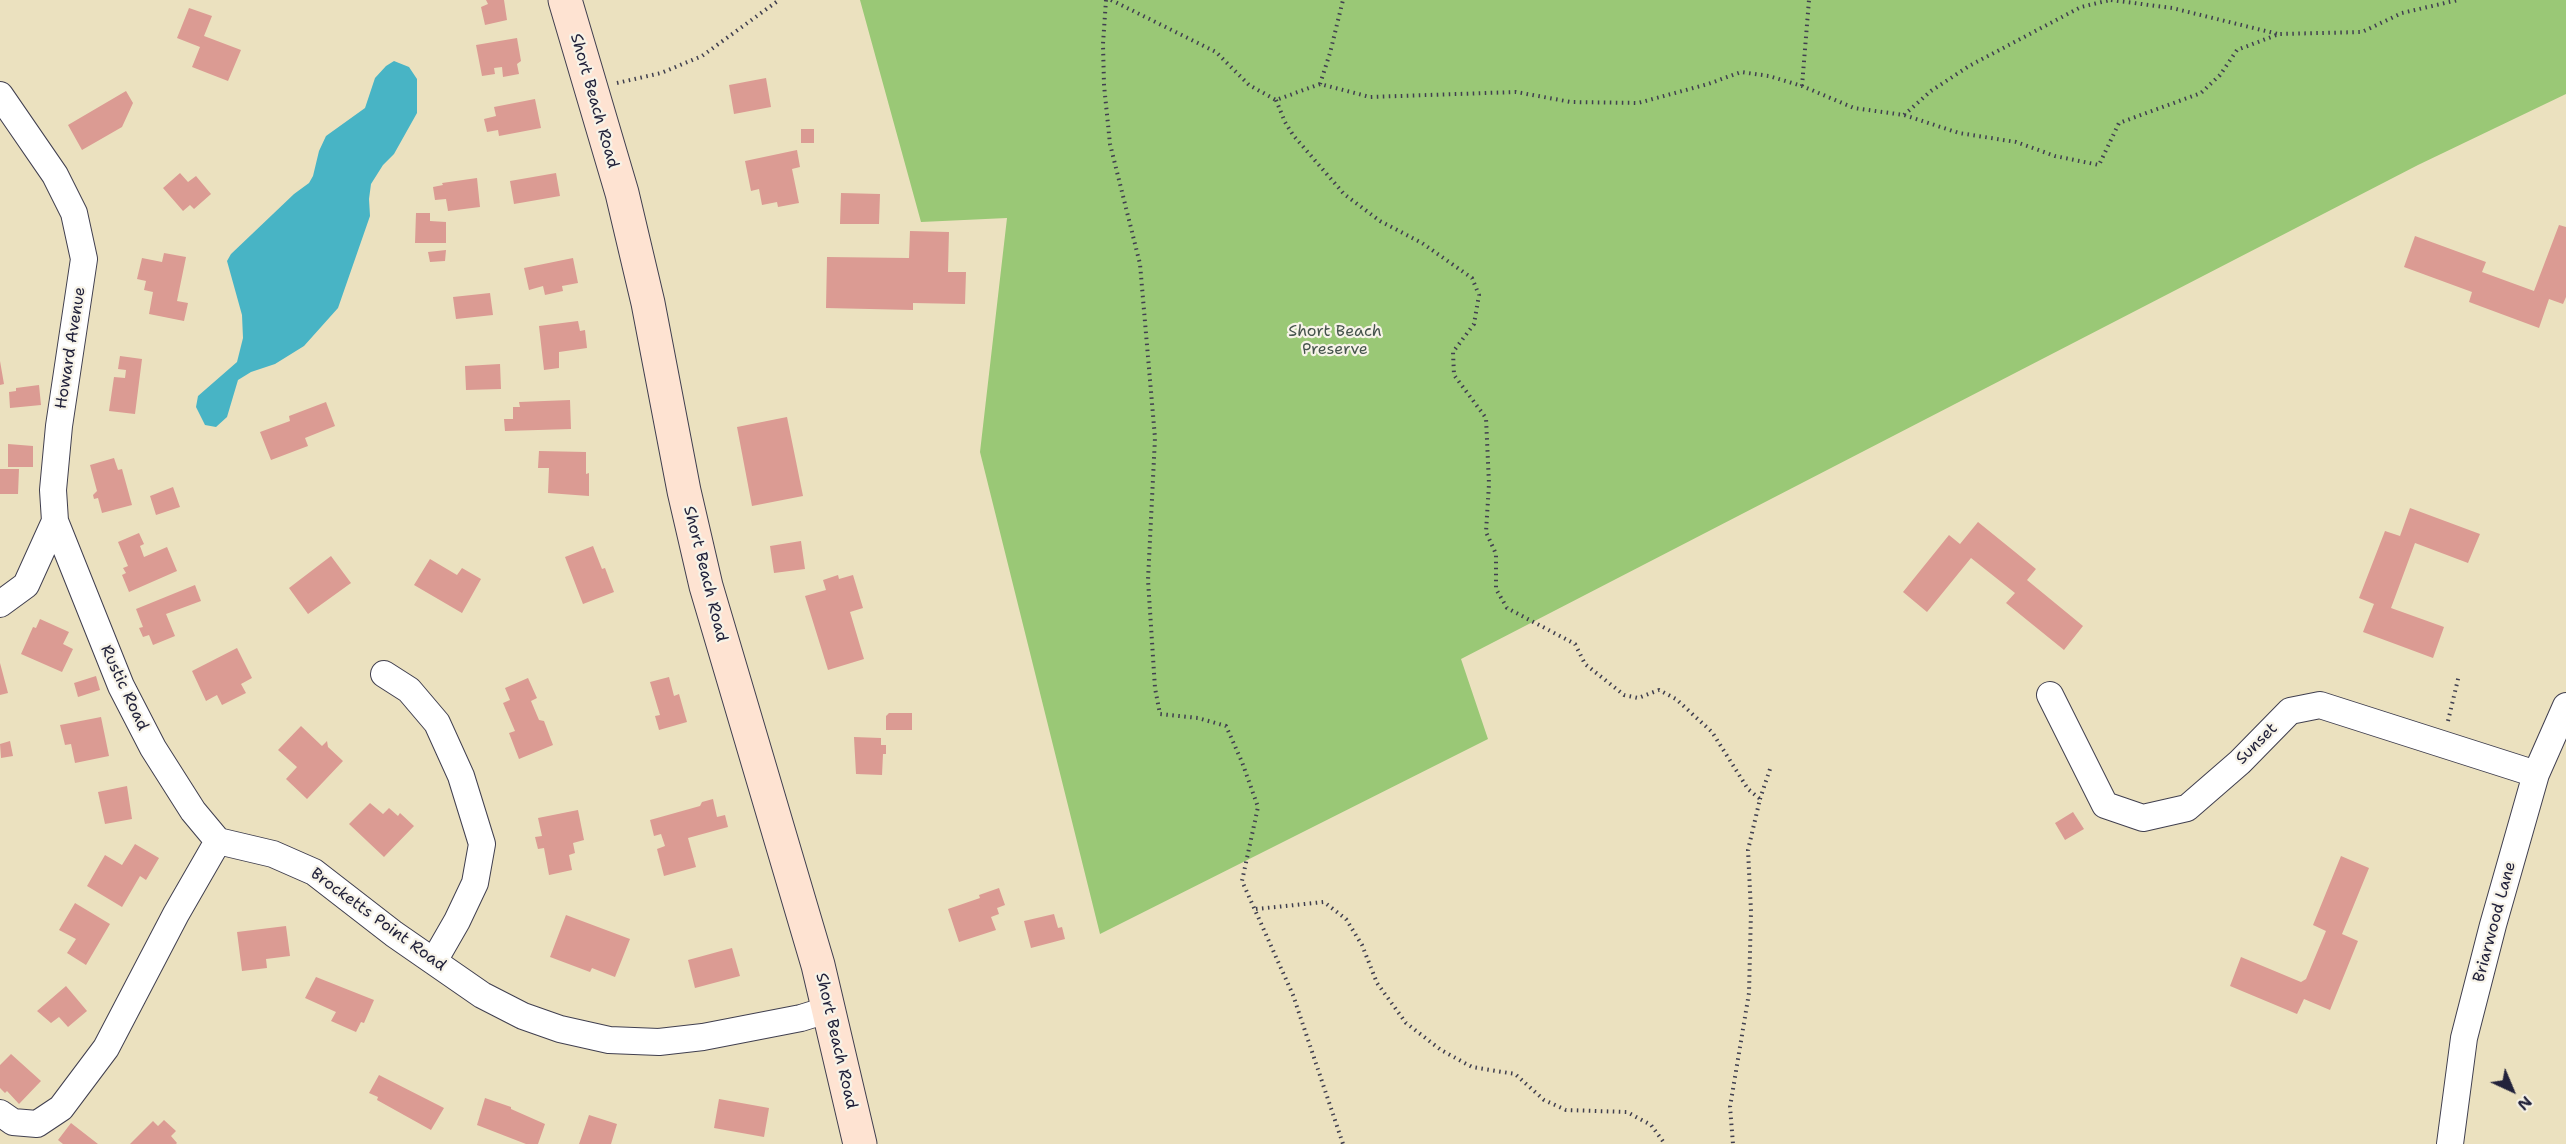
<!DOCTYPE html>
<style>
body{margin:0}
#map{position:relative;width:2566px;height:1144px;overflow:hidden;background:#ebe1bf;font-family:"Shantell Sans",sans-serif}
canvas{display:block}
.north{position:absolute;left:2482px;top:1060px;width:60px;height:60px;-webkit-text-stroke:4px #f7f3e8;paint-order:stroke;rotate:136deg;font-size:16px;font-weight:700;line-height:24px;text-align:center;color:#22223b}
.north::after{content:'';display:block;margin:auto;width:21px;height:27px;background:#22223b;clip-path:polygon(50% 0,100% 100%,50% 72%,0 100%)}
</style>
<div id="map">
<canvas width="2566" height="1144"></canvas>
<div class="north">N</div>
</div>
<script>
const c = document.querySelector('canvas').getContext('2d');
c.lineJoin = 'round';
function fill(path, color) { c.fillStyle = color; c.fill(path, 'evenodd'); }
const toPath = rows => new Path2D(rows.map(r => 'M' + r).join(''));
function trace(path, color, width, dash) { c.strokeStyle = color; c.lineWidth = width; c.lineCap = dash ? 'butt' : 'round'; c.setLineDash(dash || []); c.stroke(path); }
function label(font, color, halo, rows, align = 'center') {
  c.font = font + ' "Shantell Sans",sans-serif'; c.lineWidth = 4.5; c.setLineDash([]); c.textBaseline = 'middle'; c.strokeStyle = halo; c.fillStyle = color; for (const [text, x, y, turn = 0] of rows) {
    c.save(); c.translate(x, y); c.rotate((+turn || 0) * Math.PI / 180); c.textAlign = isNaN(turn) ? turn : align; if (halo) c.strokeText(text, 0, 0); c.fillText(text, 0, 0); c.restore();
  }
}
fill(toPath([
 [860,0,2566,0,2566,94,2418,165,1461,659,1488,739,1100,934,980,452,1007,218,921,222]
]), '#9ac876');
fill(toPath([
 [394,61,409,67,417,79,417,113,394,154,383,165,371,184,369,199,370,216,338,308,304,346,275,364,251,372,238,380,227,417,216,427,205,425,196,407,198,396,237,362,243,338,242,315,227,261,231,254,294,194,309,183,313,176,319,151,326,136,365,108,375,78,386,66]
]), '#48b4c5');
fill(toPath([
 [486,0,504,0,507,20,485,25,481,7,488,4],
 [189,8,212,16,204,36,241,50,228,81,192,67,200,47,177,38],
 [517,38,521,61,517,64,519,74,503,77,502,67,494,68,495,74,482,76,476,45],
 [766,78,771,107,734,114,729,85],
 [126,91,133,103,122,127,82,150,68,125],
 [535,99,541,128,499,136,498,130,487,132,484,119,496,116,494,107],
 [801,129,814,129,814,143,801,143],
 [797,150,800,167,792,169,799,203,778,207,777,202,762,205,759,189,751,191,745,161],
 [180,173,188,182,196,176,211,194,194,209,190,205,183,211,163,188],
 [556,173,560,196,514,204,510,181],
 [477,178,480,207,448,211,446,199,435,200,433,187,443,185,442,183],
 [841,193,880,194,879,224,840,224],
 [416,213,430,213,430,221,446,222,446,243,415,243],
 [2559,225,2566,227,2566,297,2563,304,2549,299,2539,328,2469,302,2472,292,2404,267,2415,236,2486,262,2482,272,2534,291],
 [910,231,949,232,948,272,966,272,965,304,913,303,913,310,826,308,827,257,909,258],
 [446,250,445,261,430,262,428,252],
 [164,253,186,257,177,301,188,303,184,321,149,314,153,292,144,290,146,281,137,279,142,258,162,262],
 [573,258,578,283,562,286,563,291,545,295,543,286,529,290,524,268],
 [490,293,493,315,456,319,453,297],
 [578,321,580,331,585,330,587,348,559,352,559,368,544,370,539,326],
 [120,356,142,359,135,414,109,411,114,377,125,378,126,370,118,369],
 [0,361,4,384,0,385],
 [500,364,501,389,466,390,465,366],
 [39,385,41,405,10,408,9,392,16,391,16,388],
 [570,400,571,429,505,431,504,419,513,419,513,407,520,407,519,402],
 [326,402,335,426,305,438,308,446,271,460,260,432,290,421,289,416],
 [787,417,803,496,752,506,737,427],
 [8,444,33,446,33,467,8,467],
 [539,451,586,452,586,474,589,473,589,496,548,493,549,468,538,468],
 [114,458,118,470,122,469,132,505,102,513,98,498,94,499,93,495,97,491,90,465],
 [0,469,19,469,18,494,0,494],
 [173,487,180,507,156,515,150,496],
 [2410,508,2480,534,2468,563,2415,543,2391,608,2444,627,2433,658,2363,632,2374,604,2359,598,2385,531,2400,536],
 [1978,522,2036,569,2027,580,2083,626,2064,650,2006,603,2015,593,1971,558,1927,612,1903,592,1949,535,1960,544],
 [139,533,144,544,140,546,144,557,167,547,177,571,129,592,122,575,126,573,123,568,128,566,118,542],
 [801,541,805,569,774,573,770,546],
 [593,546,602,569,605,568,614,592,583,604,565,557],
 [331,556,351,583,308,614,289,588],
 [430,559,457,575,462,568,481,579,462,613,414,585],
 [838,575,839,579,853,575,863,608,850,612,864,659,828,670,805,596,826,590,823,580],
 [195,585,201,601,166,614,175,636,153,645,149,635,143,637,139,628,143,627,136,609],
 [40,619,69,632,63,644,73,649,62,672,21,654,33,627,36,628],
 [237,648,252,678,241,684,246,693,222,705,217,695,206,701,192,671],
 [0,663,8,693,0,695],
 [96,676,100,690,78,697,74,683],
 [669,677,674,696,679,694,687,722,659,730,655,716,660,715,650,682],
 [528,678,537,698,531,701,539,720,544,721,553,745,519,759,509,733,515,731,503,703,510,700,505,688],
 [889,713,912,713,912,730,886,730,886,716],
 [101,717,109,756,75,763,71,744,65,745,60,725],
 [301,726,322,746,327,741,328,747,343,761,307,799,286,779,297,767,278,750],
 [854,737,881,738,881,745,886,745,886,754,883,754,882,775,856,774],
 [10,741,13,756,1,758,0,744],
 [127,786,132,819,105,824,98,792],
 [713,799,717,817,725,815,728,827,688,838,696,867,664,876,657,849,665,846,661,834,654,836,650,820,700,806,702,802],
 [370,803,383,814,389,808,398,816,400,813,414,826,384,857,349,824],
 [578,810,584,840,573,843,575,853,569,855,572,870,549,875,544,848,538,849,535,837,542,836,538,818],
 [2073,812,2084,829,2065,840,2055,823],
 [135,844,159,858,146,880,140,876,122,907,87,886,105,855,122,865],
 [2341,856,2369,868,2342,934,2358,941,2330,1010,2304,999,2297,1014,2230,986,2241,957,2301,982,2306,979,2326,931,2313,925],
 [999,888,1005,905,997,908,999,914,991,917,996,930,959,942,948,909,980,898,979,895],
 [75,903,110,924,86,965,67,953,76,939,59,930],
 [1054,914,1058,928,1062,927,1065,939,1031,948,1024,921],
 [566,915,630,939,615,977,592,968,590,972,550,957],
 [286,926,290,956,266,959,267,968,242,971,237,932],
 [732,948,740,976,695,988,688,960],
 [316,977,374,1000,364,1023,361,1022,356,1032,331,1021,336,1012,305,998],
 [66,986,87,1011,68,1027,59,1017,51,1023,37,1011],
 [11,1054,41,1081,19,1104,7,1091,5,1093,0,1088,0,1065],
 [379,1075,444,1108,431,1130,377,1100,378,1097,369,1093],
 [485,1098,511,1107,511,1109,545,1124,538,1144,526,1144,477,1125],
 [719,1099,769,1108,764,1137,714,1128],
 [589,1115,617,1124,611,1144,579,1144],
 [164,1120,176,1131,171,1136,177,1143,176,1144,130,1144,153,1121,158,1126],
 [71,1123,98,1144,63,1144,58,1140]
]), '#db9b93');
const street = toPath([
 [0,95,55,175,74,213,84,259,59,426,53,490,55,521,26,585,0,604],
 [55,521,121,686,153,748,193,811,218,841],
 [384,674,409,690,437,723,461,776,482,844,475,883,457,921,434,961],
 [2050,695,2105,805,2143,818,2187,808,2240,762,2290,711,2320,705,2536,774],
 [218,841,273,854,314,872,394,934,482,995,523,1016,560,1029,609,1040,659,1042,703,1037,801,1018,830,1009],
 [0,1113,13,1122,37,1124,61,1108,106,1048,176,914,218,841],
 [2450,1144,2464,1038,2493,925,2536,774,2566,706]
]);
const secondary = toPath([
 [565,0,622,193,648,303,684,491,706,586,818,965,860,1144]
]);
trace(street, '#403f4f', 28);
trace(secondary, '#403f4f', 35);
trace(toPath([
 [1106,0,1103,44,1104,85,1110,144,1140,264,1155,438,1148,580,1155,688,1160,714,1198,718,1226,726,1242,762,1258,807,1242,881,1293,995,1343,1144],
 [1111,0,1216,52,1249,85,1276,100,1320,84,1370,97,1516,92,1571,102,1638,103,1708,84,1741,72,1769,76,1802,86,1854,108,1904,115,1959,133,2016,142,2055,156,2099,165,2119,123,2201,93,2220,75,2237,50,2279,34,2362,32,2402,13,2458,0],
 [2111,0,2172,8,2278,34],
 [617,83,661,73,702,56,779,0],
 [1320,84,1330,53,1343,0],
 [1802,86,1809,0],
 [1276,100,1285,122,1293,135,1344,194,1380,221,1422,243,1472,278,1479,295,1474,324,1453,352,1454,375,1486,418,1489,484,1486,532,1496,554,1496,589,1507,608,1575,644,1585,664,1624,695,1638,698,1659,690,1676,699,1712,732,1748,789,1760,799,1748,850,1751,911,1749,993,1730,1107,1733,1144],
 [1904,115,1931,91,1969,66,2081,7,2110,0],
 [2448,721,2459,675],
 [1760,799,1770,769],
 [1256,909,1324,902,1346,919,1362,945,1377,983,1406,1023,1441,1050,1472,1067,1515,1074,1544,1100,1566,1110,1627,1112,1651,1125,1665,1144]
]), '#403f4f', 4, [1.5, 4.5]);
trace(street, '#fff', 26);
trace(secondary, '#fee3d2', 33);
label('16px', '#22223b', '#f7f3e8', [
 ["Short Beach Road",594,101,74],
 ["Howard Avenue",71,348,-81],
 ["Short Beach Road",705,574,76],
 ["Rustic Road",124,688,65],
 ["Sunset",2257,744,-45],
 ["Brocketts Point Road",378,920,36],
 ["Briarwood Lane",2495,922,-75],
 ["Short Beach Road",836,1041,77]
]);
label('16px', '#46544d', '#f7f3e8', [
 ["Short Beach",1335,332],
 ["Preserve",1335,350]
]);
</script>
